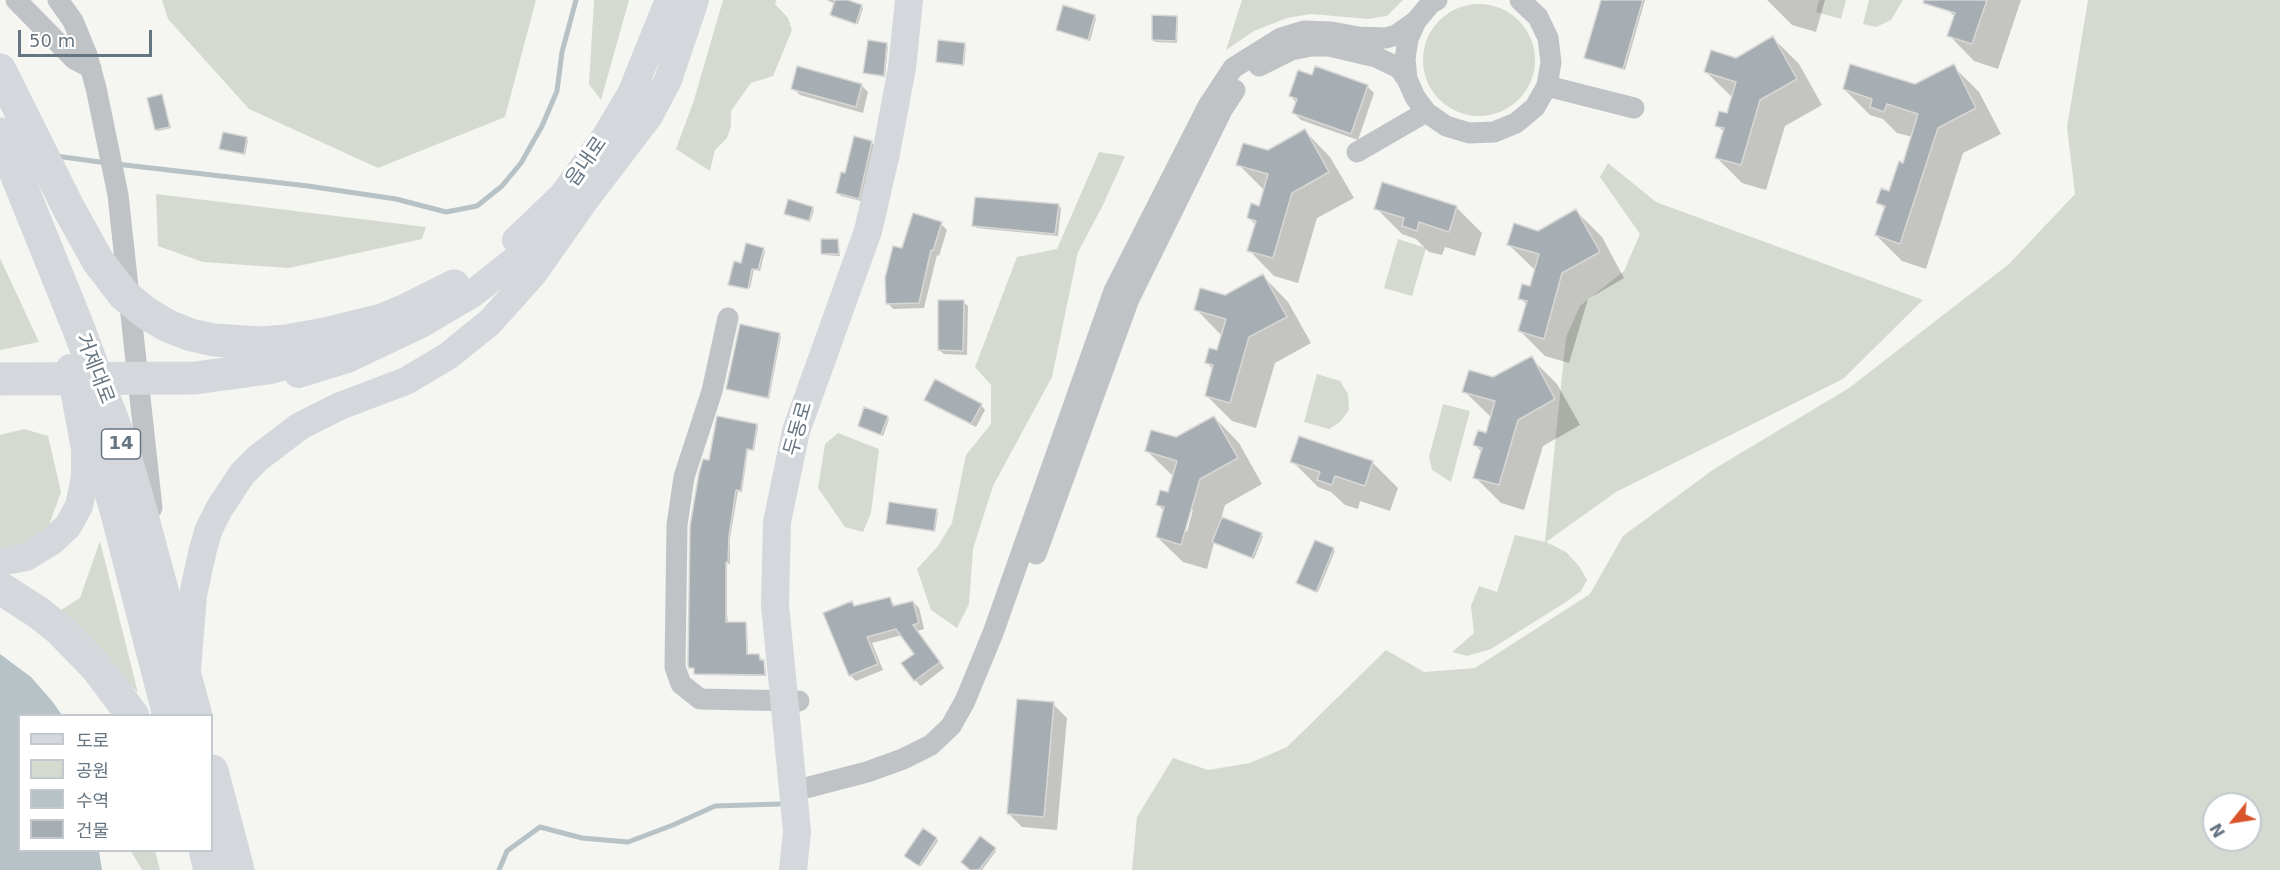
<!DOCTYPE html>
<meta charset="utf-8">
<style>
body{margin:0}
#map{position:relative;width:2280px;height:870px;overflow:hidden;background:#f5f5f2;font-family:"DejaVu Sans","Noto Sans KR",sans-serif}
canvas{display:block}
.legend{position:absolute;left:18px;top:714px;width:195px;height:138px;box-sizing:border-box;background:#fff;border:2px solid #c2c8cd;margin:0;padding:8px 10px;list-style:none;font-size:18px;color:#667582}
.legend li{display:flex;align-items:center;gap:12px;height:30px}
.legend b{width:30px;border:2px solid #c2c8cd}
.north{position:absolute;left:2202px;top:792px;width:60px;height:60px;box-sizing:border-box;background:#fff;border:2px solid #c2c8cd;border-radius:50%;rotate:240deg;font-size:16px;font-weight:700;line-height:24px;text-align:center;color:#667582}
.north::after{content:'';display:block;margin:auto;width:21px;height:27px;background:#db552c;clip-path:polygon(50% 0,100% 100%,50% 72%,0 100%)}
.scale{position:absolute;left:18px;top:30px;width:134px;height:27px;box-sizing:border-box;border:3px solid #667582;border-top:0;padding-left:8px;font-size:18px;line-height:21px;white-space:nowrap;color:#667582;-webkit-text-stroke:4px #fff;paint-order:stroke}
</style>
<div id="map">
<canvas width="2280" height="870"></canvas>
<ul class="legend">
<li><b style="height:8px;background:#d4d8dc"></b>도로</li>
<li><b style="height:16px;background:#d5dad1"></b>공원</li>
<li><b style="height:16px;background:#b7c2c7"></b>수역</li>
<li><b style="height:16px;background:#a6aeb3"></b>건물</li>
</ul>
<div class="north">N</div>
<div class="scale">50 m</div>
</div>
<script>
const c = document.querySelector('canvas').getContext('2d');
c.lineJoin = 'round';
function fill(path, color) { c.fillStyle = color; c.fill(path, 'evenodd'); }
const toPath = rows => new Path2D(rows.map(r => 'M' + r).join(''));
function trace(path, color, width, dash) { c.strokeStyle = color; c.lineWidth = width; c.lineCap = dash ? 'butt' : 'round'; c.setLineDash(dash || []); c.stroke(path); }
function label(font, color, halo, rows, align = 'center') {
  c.font = font + ' "DejaVu Sans","Noto Sans KR",sans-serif'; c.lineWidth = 6; c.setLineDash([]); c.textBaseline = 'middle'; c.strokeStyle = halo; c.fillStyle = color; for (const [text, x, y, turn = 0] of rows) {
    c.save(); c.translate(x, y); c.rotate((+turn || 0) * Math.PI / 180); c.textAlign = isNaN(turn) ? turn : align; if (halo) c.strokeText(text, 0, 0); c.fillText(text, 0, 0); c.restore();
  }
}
fill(toPath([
 [162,0,536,0,505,117,378,168,249,109,168,19],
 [594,0,629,0,601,100,589,84],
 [723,0,776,0,775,4,788,18,792,30,773,76,751,83,731,111,731,126,727,138,715,150,710,171,676,149,694,100],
 [1242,0,1403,0,1387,16,1368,19,1311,14,1287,18,1254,31,1226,50],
 [1819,0,1846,0,1841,19,1816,12],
 [1869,0,1903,0,1891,20,1876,27,1863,24],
 [2088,0,2280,0,2280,870,1132,870,1137,817,1173,758,1208,770,1250,763,1287,747,1386,650,1424,672,1475,668,1590,594,1623,536,1714,469,1849,388,2009,264,2075,194,2067,127],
 [2214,804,2250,804,2250,840,2214,840],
 '1423 60a56 56 0 1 1 112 0a56 56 0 1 1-112 0Z',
 [1099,152,1125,156,1103,205,1078,252,1052,377,993,486,973,549,969,604,957,628,931,610,917,569,938,546,952,523,966,455,991,424,991,385,975,367,1017,257,1057,249],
 [1608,163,1656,202,1923,300,1843,379,1616,492,1546,542,1566,552,1579,566,1587,580,1581,591,1566,602,1491,649,1467,656,1452,652,1474,633,1471,606,1479,586,1497,592,1515,535,1545,542,1566,337,1580,306,1624,271,1640,234,1600,177],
 [156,194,426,227,422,239,289,268,203,262,158,246],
 [1398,239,1426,248,1412,296,1384,288],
 [0,258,39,342,0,350],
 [1317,374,1340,381,1348,394,1349,410,1340,422,1329,429,1304,422],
 [1443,404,1470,411,1451,482,1432,470,1429,457],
 [24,429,48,436,61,492,47,531,0,555,0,435],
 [838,433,879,449,871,513,863,532,845,527,818,488,825,444],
 [100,541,138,693,74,630,50,617,80,598],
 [131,851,155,851,160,870,142,870]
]), '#d5dad1');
fill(toPath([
 [0,654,31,677,52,701,62,715,20,716,20,850,99,851,102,870,0,870]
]), '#b7c2c7');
fill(toPath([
 [827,0,845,0,861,6,863,8,858,24,833,16,832,15,835,4],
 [1602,0,1645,0,1625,70,1586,58],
 [1767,0,1825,0,1816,32,1792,25],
 [1951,0,2021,0,1998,69,1974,61,1949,35,1955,17,1948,10],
 [1094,16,1096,18,1090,41,1058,30],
 [1176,18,1178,19,1177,43,1155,42,1153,40],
 [1773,38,1799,64,1822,105,1785,126,1766,190,1742,183,1717,158,1724,132,1717,125,1728,115,1732,97,1706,72,1736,59],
 [886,44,888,46,885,77,866,74,864,72],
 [964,44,966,46,964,66,937,62],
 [1953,66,1979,92,2001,134,1963,153,1926,269,1902,261,1876,235,1885,209,1878,202,1890,193,1904,165,1913,137,1897,133,1883,119,1870,115,1844,89,1916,86],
 [1313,77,1367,86,1374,93,1358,140,1301,120,1294,113,1297,103,1290,96],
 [861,85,868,92,863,113,800,95,793,88],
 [162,96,171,128,158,131,156,129],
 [1305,131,1330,157,1354,198,1317,218,1298,283,1274,276,1249,250,1256,225,1249,218,1260,208,1264,190,1238,164,1268,152],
 [247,139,248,141,245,155,220,148],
 [871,142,874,145,861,201,841,196,838,193,846,174],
 [1058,205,1061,208,1058,236,977,228,974,225],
 [1456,207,1482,233,1475,256,1445,247,1442,255,1429,252,1416,239,1402,234,1376,208],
 [812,208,814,210,810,222,786,214],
 [1576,211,1602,237,1624,278,1588,299,1569,363,1545,356,1520,331,1527,305,1520,298,1531,288,1535,270,1509,245,1538,232],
 [941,224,947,230,939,256,937,255,924,308,893,309,888,303,903,250],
 [838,241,840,256,824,255,822,253],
 [763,249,765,251,760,271,754,269,750,288,730,284,742,265],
 [1263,276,1288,302,1311,343,1275,363,1256,428,1232,421,1206,395,1214,370,1207,363,1218,352,1221,335,1196,309,1225,297],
 [963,302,968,306,967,355,944,354,939,350],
 [779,335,781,336,769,399,729,390,727,388],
 [1531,358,1557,384,1580,425,1543,446,1524,510,1501,503,1475,477,1482,452,1475,445,1487,435,1492,418,1464,391,1494,379],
 [926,400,981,405,985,410,976,427,930,404],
 [887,417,889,419,883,436,859,426],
 [1214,417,1239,443,1262,484,1225,505,1221,519,1263,536,1254,559,1214,543,1207,569,1183,562,1157,537,1165,512,1157,504,1169,494,1174,477,1147,451,1176,438],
 [1190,510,1193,510,1187,532,1184,529],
 [757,425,758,427,754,451,748,450,742,492,738,491,730,538,730,564,727,563,727,614,728,623,745,623,747,625,748,656,761,658,761,661,765,663,766,676,698,675,696,669,690,667,710,461],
 [1292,461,1372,462,1398,488,1390,511,1360,501,1358,509,1345,505,1331,492,1318,487],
 [937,511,938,513,935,532,888,523],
 [1333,549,1335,551,1318,592,1300,585,1298,583],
 [890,599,896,607,913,602,919,608,924,629,917,631,944,668,921,686,915,680,916,654,902,635,872,643,883,670,856,681,850,675,852,603,856,607],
 [1053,704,1067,718,1057,830,1022,827,1008,813],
 [981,838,996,851,982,870,972,870],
 [936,839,938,841,921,866,908,858]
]), '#0003');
trace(toPath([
 [56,156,107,163],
 [116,164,308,186,396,199,446,212,477,206,502,186,521,163,542,126,557,91,562,52,576,0],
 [499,870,507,851,540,827,582,838,628,842,673,825,715,806,780,804]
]), '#b7c2c7', 5);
const building = toPath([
 [835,0,848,0,862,5,856,24,830,15,835,0],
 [1601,0,1643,0,1623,69,1584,58,1601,0],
 [1924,0,1987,0,1972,44,1947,36,1955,13,1923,3,1924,0],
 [1063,5,1095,15,1088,40,1056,30,1063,5],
 [1152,15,1177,16,1176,41,1152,40,1152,15],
 [1773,36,1797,79,1760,100,1741,165,1715,158,1724,128,1715,126,1719,111,1727,113,1736,82,1704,72,1711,50,1736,58,1773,36],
 [868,40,887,43,884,76,863,73,868,40],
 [938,40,965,43,963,65,936,62,938,40],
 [1850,64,1915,84,1954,64,1976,108,1938,128,1900,244,1875,235,1885,206,1876,203,1881,188,1889,191,1899,161,1903,163,1918,114,1887,104,1884,112,1870,107,1872,99,1843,89,1850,64],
 [797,66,862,84,856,107,791,89,797,66],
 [1315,66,1368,85,1351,134,1292,113,1297,99,1289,96,1298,70,1312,75,1315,66],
 [162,94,170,127,155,130,147,98,162,94],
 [1305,129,1329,172,1292,193,1273,258,1247,251,1256,221,1247,218,1251,203,1259,206,1268,174,1236,165,1243,143,1268,150,1305,129],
 [223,132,247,137,244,154,219,149,223,132],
 [854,136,872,141,859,199,836,193,841,172,845,173,854,136],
 [1382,182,1457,206,1449,232,1419,222,1417,231,1402,226,1404,218,1374,209,1382,182],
 [975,197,1059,204,1055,234,972,226,975,197],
 [788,199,813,207,809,221,784,214,788,199],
 [1576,209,1600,252,1562,273,1544,339,1518,331,1527,301,1518,299,1522,284,1530,286,1539,254,1507,245,1514,223,1538,231,1576,209],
 [913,213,942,222,933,251,931,250,919,303,886,304,885,278,893,246,902,248,913,213],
 [821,239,838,239,839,254,821,254,821,239],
 [746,243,764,248,758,270,752,269,748,289,728,285,734,261,741,263,746,243],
 [1263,274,1287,317,1249,337,1230,403,1205,396,1213,365,1205,363,1209,348,1217,350,1226,319,1194,310,1200,288,1225,295,1263,274],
 [938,300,964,300,963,351,938,350,938,300],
 [740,324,780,333,768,398,726,389,740,324],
 [1532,356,1555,399,1518,420,1499,485,1473,478,1482,448,1473,445,1478,430,1486,433,1495,401,1462,392,1469,370,1493,377,1532,356],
 [935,379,982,404,971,424,924,400,935,379],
 [864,407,888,416,881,435,858,426,864,407],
 [717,416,757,424,753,450,747,449,741,491,736,490,729,536,728,563,726,562,726,622,746,622,747,654,759,654,760,660,764,660,765,675,694,674,694,668,689,668,688,665,690,526,699,473,703,459,709,460,717,416],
 [1214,416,1238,458,1200,479,1181,545,1156,537,1164,507,1156,505,1160,490,1168,492,1177,461,1145,451,1151,430,1176,437,1214,416],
 [1299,436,1373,461,1365,486,1335,476,1332,485,1317,480,1320,472,1290,462,1299,436],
 [889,502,937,509,934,531,886,524,889,502],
 [1222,517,1262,533,1252,558,1212,542,1222,517],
 [1315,540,1334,548,1316,592,1296,583,1315,540],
 [890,597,893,606,913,601,919,623,913,625,940,662,914,681,901,663,914,654,896,629,867,637,878,664,849,676,823,613,852,601,854,606,890,597],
 [1017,699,1054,702,1044,817,1007,814,1017,699],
 [923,828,937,838,919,866,904,856,923,828],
 [980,836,996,848,979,870,970,870,961,862,980,836]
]);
fill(building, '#a6aeb3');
trace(building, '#d7d7d5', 1.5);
trace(toPath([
 [16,0,74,59,91,68],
 [58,0,73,21,87,55,96,88,118,195,152,508],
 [1437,0,1431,3,1416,21,1408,39,1405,59,1407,79,1415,97,1426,112,1446,126,1469,133,1494,132,1516,123,1535,107,1547,86,1551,62,1548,38,1538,17,1520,0],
 [1259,66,1291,50,1311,46,1329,46,1376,57,1399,68,1407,79],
 [1547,86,1634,108],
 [1357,152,1426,112],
 [728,318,712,391,684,477,677,525,675,667,681,684,700,699,799,701],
 [1036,554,1129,299,1222,110,1235,90],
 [794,791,867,772,903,759,931,745,951,726,965,701,993,633,1114,291,1208,106,1233,68,1281,38,1304,31,1331,32,1359,37,1386,38,1396,35,1416,21]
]), '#bfc3c6', 21);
trace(toPath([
 [516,240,563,195,606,136,631,94,669,0],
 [298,374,347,359,423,323,472,294,548,234],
 [0,562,26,557,52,541,68,526,79,506,85,477,85,449,70,368],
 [187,669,193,595,203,549,209,529,219,509,242,474,258,458,300,426,340,406,406,381,448,356,490,322,533,274,585,200,649,116,668,80,695,0],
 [793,870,797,831,775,605,777,522,796,431,868,231,886,153,902,68,909,0]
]), '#d4d8dc', 28);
trace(toPath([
 [0,70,68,207,98,261,124,295,146,313,168,326,191,335,214,340,261,343,286,341,325,334,382,320,406,310,454,286],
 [0,134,78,327,122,446,137,497,196,716],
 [0,379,195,378,268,368,322,353],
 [94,434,116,510,169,716],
 [0,588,39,613,60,630,97,668,133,716],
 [212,771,238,870],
 [205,850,210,870]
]), '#d4d8dc', 33);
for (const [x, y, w] of [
 [121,444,39]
]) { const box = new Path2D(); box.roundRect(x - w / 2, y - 15, w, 30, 4.5); c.fillStyle = '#fff'; c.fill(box); trace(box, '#667582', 1.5); }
label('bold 18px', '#667582', null, [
 ["14",121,444]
]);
label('20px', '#667582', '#fff', [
 ["읍내로",587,162,-55],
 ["거제대로",94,369,69],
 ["두동로",799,429,-74]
]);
</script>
